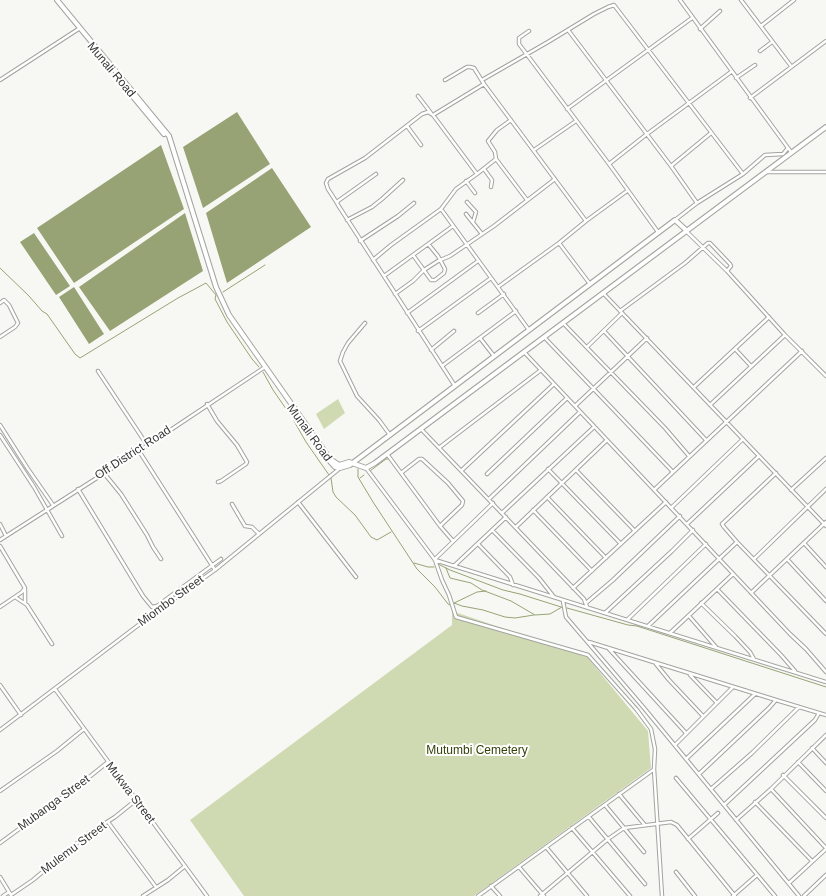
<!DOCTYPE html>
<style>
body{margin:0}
canvas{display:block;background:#f7f8f3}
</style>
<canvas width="826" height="896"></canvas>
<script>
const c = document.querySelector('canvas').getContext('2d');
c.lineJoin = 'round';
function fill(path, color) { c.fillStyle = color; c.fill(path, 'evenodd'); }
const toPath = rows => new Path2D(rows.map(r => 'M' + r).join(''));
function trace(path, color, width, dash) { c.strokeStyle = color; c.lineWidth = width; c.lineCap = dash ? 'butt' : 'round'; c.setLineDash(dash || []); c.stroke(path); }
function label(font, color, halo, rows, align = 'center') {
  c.font = font + ' Helvetica,sans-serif'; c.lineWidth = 4; c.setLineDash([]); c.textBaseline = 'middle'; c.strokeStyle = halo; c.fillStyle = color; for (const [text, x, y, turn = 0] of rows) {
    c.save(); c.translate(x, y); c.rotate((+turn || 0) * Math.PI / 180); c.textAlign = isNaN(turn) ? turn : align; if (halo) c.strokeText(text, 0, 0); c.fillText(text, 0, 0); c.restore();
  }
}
fill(toPath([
 [338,399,345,413,324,429,316,414],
 [452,611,587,657,648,731,651,768,474,896,244,896,190,820,452,625]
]), '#cfdab2');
fill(toPath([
 [237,112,270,164,203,208,183,147],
 [161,145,184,209,74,283,37,228],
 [272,168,311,227,227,283,206,213],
 [185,213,203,271,110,331,79,287],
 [34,233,70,286,56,295,20,242],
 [74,287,104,334,89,344,59,297]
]), '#97a374');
trace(toPath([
 [0,268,29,296,42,311,47,314,75,354,80,358,178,298,206,283,216,295,215,299,227,322,252,359,259,367],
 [223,292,265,265],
 [263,372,273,390,291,416],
 [294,421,306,442,329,475],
 [358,469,358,477,373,502,417,569,435,587,448,604,450,605,477,592,486,591],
 [370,471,386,459,388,459],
 [331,478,333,492,336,497,355,515,371,537,377,540,391,532],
 [360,478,364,475],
 [414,563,428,567,434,567],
 [438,564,450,570,503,590,520,594,561,607],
 [446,568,450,578,471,583,482,590,511,601,535,615,550,614,562,607],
 [454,603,462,606,483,610,505,617,515,618,534,615],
 [567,608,628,625,637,626,826,687]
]), '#97a374', 1);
const minor = toPath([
 [680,0,791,152],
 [741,0,791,66],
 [761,26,794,0],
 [700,29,720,11],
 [568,30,671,166,697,203],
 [529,31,519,38,519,44,609,164,658,232],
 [760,51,772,42],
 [736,78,755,65],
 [0,80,80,28],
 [445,80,467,67,470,67,474,68,484,84,586,221],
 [482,80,548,42,594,14,608,7,614,5,743,174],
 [418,96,431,113],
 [750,98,826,41],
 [567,109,692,18],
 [433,115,484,84],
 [511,120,497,130,488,141,495,152,496,159,527,200],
 [407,126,421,145],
 [534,150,576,121],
 [609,164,647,134,731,72],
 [671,166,711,133],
 [484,169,492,180,491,187],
 [765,172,826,172],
 [376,174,338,201,337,203,338,205,455,386],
 [466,181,475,193],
 [467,202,476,212,473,222],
 [337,203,328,189,326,183,328,179,365,158,422,114,428,112,433,115,477,174,496,159],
 [441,209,529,330],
 [466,214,482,234],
 [347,220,372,207,382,199,403,180],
 [675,220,697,203,743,174,765,155,783,154,788,148],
 [686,231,727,271,785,335,826,376],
 [360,241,398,216,414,203],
 [559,243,590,284],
 [413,255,431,280,435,280,444,273,445,269,438,256,429,245],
 [373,260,391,245,441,209,456,189,477,174],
 [384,276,453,226],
 [498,287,559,243,586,221,627,191],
 [603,293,826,526],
 [395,294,413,281,424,270,438,261,450,256,494,226,555,179],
 [0,303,4,300,9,305,18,323,15,327,0,337],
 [620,311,685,263,708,243,710,243,730,264,731,266,727,271],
 [407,313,478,261],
 [478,313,504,294],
 [365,323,348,343,343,352,340,361,357,396,379,420,390,435],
 [563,323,665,428,689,456],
 [418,331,491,278],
 [604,331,706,440],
 [544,337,673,472],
 [480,338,494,356],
 [587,347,622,313],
 [431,350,454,331],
 [736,350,751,366],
 [524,352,790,634,806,649,826,672],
 [442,366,516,311],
 [98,371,147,445],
 [694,387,769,317],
 [207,404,217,421,237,445,247,462,246,464,221,481,218,482],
 [710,405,785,335],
 [575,406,647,338],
 [0,425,28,469,53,505],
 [421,429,584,599,587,607],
 [0,435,34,487,62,536],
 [440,447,541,370],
 [139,451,215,570],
 [387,454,440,526],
 [366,468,435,560,442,580,449,595,456,617,588,655,637,710,651,729,655,749,654,769,662,896],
 [548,469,621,544],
 [462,470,554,384],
 [576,470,635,531],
 [103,472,121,494,147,535,153,547,161,559],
 [401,473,419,459,422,459,448,483,463,501,462,505,440,526,453,541],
 [776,473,722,524,724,527,737,542,826,634],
 [487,474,567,398],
 [78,489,143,596,152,607,157,606,221,559],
 [654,490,802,351],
 [791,490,826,458],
 [547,497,606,558],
 [489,499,580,412],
 [298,502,356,577],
 [232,504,245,526,252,527,259,534],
 [671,508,743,439],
 [533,510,592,571],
 [502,513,594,427],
 [0,524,6,536],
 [687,524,759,456],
 [516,527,607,440],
 [492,530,539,578,554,597],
 [0,540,139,451,265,367],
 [804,543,826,567],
 [478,544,510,577,513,585],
 [0,546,25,588,22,592,0,607],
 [435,559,493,503],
 [754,559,826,489],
 [787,559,826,601],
 [435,560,826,682],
 [454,566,506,517],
 [573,588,666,502],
 [717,589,781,655,795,671],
 [25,590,25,603],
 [751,593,826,522],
 [15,597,27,605,52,644],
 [563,601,566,617,644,708,799,896],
 [586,603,613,580,680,516],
 [701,603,735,636,750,652,754,659],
 [605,613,672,551,693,530],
 [689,616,716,647],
 [627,620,706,544],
 [648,626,737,542],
 [670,633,733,574],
 [589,642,776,700,769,708,699,774],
 [608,648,686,733],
 [656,664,669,680,703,716],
 [690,675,717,703],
 [0,685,21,715],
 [55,689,207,896],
 [776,700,826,715],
 [0,730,157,611,215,570,339,469],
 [675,745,733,687],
 [812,748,826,763],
 [686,759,755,694],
 [798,762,826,791],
 [783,775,826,818],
 [676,778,775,896],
 [711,789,752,753,799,707],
 [771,789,826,848],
 [0,791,57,751,84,729],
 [619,794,644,824],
 [755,802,812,861],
 [605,805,644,852],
 [724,805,815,720,819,713],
 [589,817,645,884],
 [736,820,771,789,826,735],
 [108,822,156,887],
 [572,828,630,896],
 [688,839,718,813],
 [0,843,83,782,108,762],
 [546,847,587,896],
 [519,867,544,896],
 [676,872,695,896],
 [0,877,11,895],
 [789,883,826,849],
 [491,886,500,896],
 [11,895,33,880,88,834,115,817,136,800],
 [3,896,9,892],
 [143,896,168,880,185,866],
 [478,896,653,770],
 [540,896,608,839,624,828,671,822,677,825,735,896],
 [733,896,757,875],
 [804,896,826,875]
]);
const secondary = toPath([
 [57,0,169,136,216,287,229,315,330,459,339,465,349,462,366,468,375,463,826,127],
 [125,87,164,134],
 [325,456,335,467,340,468,350,465,675,220,686,230]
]);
trace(minor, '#a2a49f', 4.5);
trace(secondary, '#a2a49f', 6);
trace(minor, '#fff', 2.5);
trace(secondary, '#fff', 4);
label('12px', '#373836', '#fff', [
 ["Munali Road",111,70,50],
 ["Munali Road",309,433,54],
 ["Off District Road",133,453,-33],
 ["Miombo Street",171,601,-36],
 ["Mukwa Street",130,793,53],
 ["Mubanga Street",54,803,-36],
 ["Mulemu Street",74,848,-37]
]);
label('12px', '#354007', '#fff', [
 ["Mutumbi Cemetery",477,751]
]);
</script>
